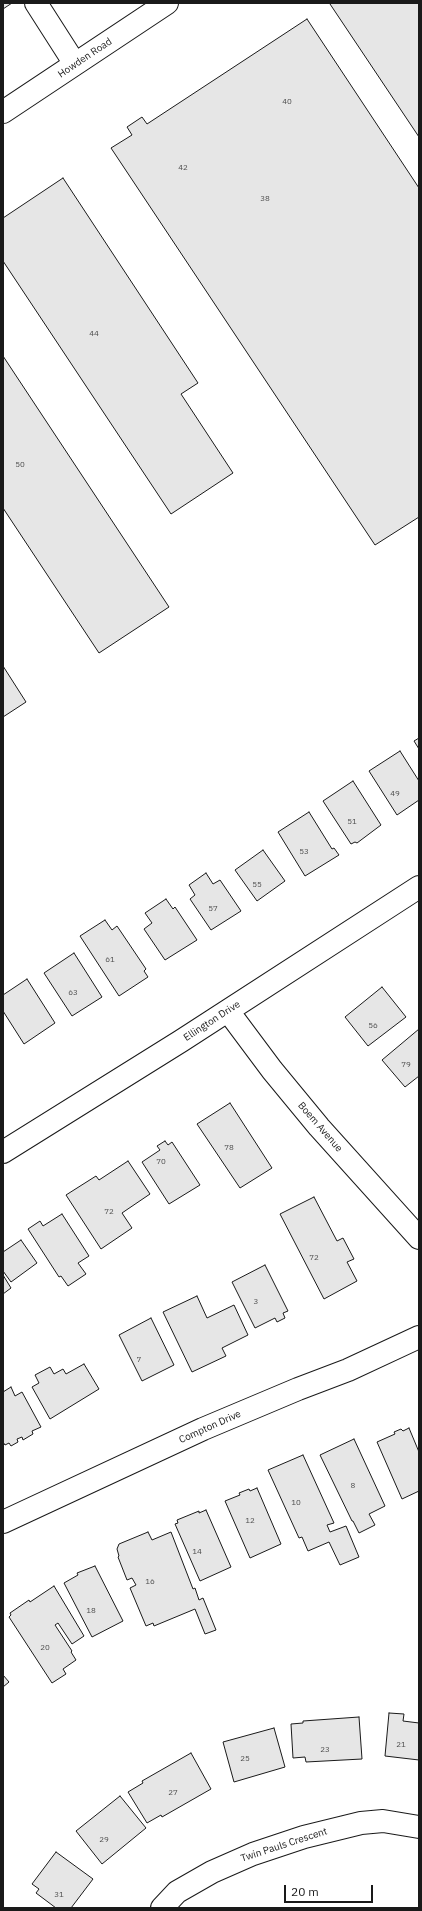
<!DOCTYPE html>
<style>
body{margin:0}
#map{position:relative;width:422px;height:1911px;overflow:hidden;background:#fff;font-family:"IBM Plex Sans",sans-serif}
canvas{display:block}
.frame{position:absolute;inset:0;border:4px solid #1a1a1a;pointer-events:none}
.scale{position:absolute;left:284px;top:1885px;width:89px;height:18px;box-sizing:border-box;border:2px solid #1a1a1a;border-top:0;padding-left:5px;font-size:12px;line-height:14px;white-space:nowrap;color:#1a1a1a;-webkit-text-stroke:3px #fff;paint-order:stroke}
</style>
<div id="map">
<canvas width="422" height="1911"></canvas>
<div class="frame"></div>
<div class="scale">20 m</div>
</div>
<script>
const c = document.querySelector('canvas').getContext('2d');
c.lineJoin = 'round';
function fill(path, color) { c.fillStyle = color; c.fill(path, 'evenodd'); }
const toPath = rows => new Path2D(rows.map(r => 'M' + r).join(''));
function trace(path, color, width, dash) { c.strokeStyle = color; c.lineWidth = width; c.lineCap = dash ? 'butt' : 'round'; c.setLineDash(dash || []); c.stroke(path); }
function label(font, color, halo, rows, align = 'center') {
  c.font = font + ' "IBM Plex Sans",sans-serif'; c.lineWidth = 3; c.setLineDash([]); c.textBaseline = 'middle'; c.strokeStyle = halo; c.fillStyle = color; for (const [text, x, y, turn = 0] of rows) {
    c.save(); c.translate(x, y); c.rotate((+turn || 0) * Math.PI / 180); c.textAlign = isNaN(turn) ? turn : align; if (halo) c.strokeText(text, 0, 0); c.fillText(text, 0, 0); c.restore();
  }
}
const building = toPath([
 [3,3,12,3,3,9,3,3],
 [332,3,419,3,419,137,330,4,332,3],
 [307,19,419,188,419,517,375,545,111,148,132,135,127,127,142,117,147,124,307,19],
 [63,178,198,383,181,394,233,473,171,514,3,261,3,218,63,178],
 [3,356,169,607,99,653,3,508,3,356],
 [3,666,26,702,3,717,3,666],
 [419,738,419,749,414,741,419,738],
 [400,751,419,781,419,800,397,815,369,771,400,751],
 [353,781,381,825,357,843,355,842,351,844,323,801,353,781],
 [309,812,332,849,334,848,339,855,305,876,278,832,309,812],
 [263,850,285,881,257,901,235,870,263,850],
 [206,873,213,884,220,880,241,911,211,930,190,899,195,895,189,885,206,873],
 [166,899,173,909,175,907,197,940,165,960,144,929,152,923,145,913,166,899],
 [105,920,112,930,117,926,146,969,144,971,148,977,119,996,80,936,105,920],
 [74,953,102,997,72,1016,44,973,74,953],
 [27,979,55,1023,24,1044,3,1011,3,995,27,979],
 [382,987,406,1017,368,1046,345,1017,382,987],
 [419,1029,419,1076,405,1087,382,1060,419,1029],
 [230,1103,272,1168,240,1188,197,1124,230,1103],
 [165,1141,168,1145,172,1142,200,1185,169,1204,142,1162,160,1150,157,1146,165,1141],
 [128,1161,150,1194,122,1213,132,1228,101,1249,66,1195,96,1176,99,1180,128,1161],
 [314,1197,337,1241,343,1238,354,1259,347,1262,357,1281,324,1299,280,1214,314,1197],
 [62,1214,89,1256,78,1263,86,1274,68,1286,61,1276,59,1277,28,1229,40,1221,43,1226,62,1214],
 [21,1240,37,1263,11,1282,3,1271,3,1252,21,1240],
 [265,1265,288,1311,283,1313,285,1318,277,1322,275,1318,255,1328,232,1282,265,1265],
 [3,1275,11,1288,3,1294,3,1275],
 [197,1296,207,1318,234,1305,248,1335,222,1348,226,1356,192,1372,163,1312,197,1296],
 [151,1318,174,1365,142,1381,119,1335,151,1318],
 [84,1364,99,1389,50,1419,32,1387,39,1383,35,1375,50,1367,54,1374,63,1369,66,1374,84,1364],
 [11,1387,15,1396,22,1392,41,1427,32,1431,33,1434,23,1440,22,1437,17,1439,18,1442,11,1446,9,1443,5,1445,3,1442,3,1392,11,1387],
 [409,1428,419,1452,419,1491,402,1499,377,1442,395,1434,394,1432,401,1429,403,1431,409,1428],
 [354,1439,385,1506,369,1514,375,1525,359,1533,353,1521,352,1521,320,1455,354,1439],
 [303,1455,334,1523,327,1525,330,1532,346,1526,359,1557,340,1565,329,1542,308,1551,302,1537,299,1538,268,1470,303,1455],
 [257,1488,281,1544,250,1558,225,1501,240,1495,239,1493,249,1489,250,1491,257,1488],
 [206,1510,231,1567,200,1581,175,1524,178,1523,177,1520,199,1511,199,1513,206,1510],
 [148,1532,152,1540,171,1532,193,1589,195,1588,199,1600,203,1598,216,1630,205,1634,195,1609,154,1626,153,1623,146,1626,130,1588,136,1585,132,1578,127,1580,118,1557,119,1556,117,1549,119,1544,148,1532],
 [95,1566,123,1621,92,1637,64,1583,78,1575,77,1573,95,1566],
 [54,1586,84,1636,72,1644,58,1623,55,1625,72,1651,71,1652,76,1660,63,1669,66,1674,52,1683,9,1617,11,1615,10,1613,29,1600,30,1602,54,1586],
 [3,1675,9,1682,3,1687,3,1675],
 [389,1713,404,1714,403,1721,419,1723,419,1760,385,1756,389,1713],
 [359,1717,362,1759,306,1762,305,1757,293,1758,291,1724,303,1723,303,1721,359,1717],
 [274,1728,285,1767,234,1782,223,1742,274,1728],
 [191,1753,211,1789,162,1817,161,1815,147,1823,128,1792,143,1783,142,1781,191,1753],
 [120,1796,146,1828,102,1864,76,1831,120,1796],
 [56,1852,93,1879,71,1908,56,1908,36,1893,39,1889,32,1884,56,1852]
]);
fill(building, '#e6e6e6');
trace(building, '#1a1a1a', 1);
const minor = toPath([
 [36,3,75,64],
 [3,112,167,3],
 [228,1011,272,1070,319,1127,419,1238],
 [3,1152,181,1041,419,887],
 [3,1522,203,1429,298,1389,348,1370,419,1337],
 [162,1908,177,1892,212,1872,253,1854,304,1837,361,1823,383,1821,419,1827]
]);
trace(minor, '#1a1a1a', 24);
trace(minor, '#fff', 22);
label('8px', '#4d4d4d', null, [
 ["40",287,102],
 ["42",183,168],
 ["38",265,199],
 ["44",94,334],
 ["50",20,465],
 ["49",395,794],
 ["51",352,822],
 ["53",304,852],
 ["55",257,885],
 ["57",213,909],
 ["61",110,960],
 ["63",73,993],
 ["56",373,1026],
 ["79",406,1065],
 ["78",229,1148],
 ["70",161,1162],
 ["72",109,1212],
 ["72",314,1258],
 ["3",256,1302],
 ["7",139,1360],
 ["8",353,1486],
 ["10",296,1503],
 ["12",250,1521],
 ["14",197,1552],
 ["16",150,1582],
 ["18",91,1611],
 ["20",45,1648],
 ["21",401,1745],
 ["23",325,1750],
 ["25",245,1759],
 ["27",173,1793],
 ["29",104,1840],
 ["31",59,1895]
]);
label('10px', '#1a1a1a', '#fff', [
 ["Howden Road",85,58,-34],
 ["Ellington Drive",212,1021,-33],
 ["Boem Avenue",320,1127,49],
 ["Compton Drive",210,1427,-24],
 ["Twin Pauls Crescent",284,1845,-18]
]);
</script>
